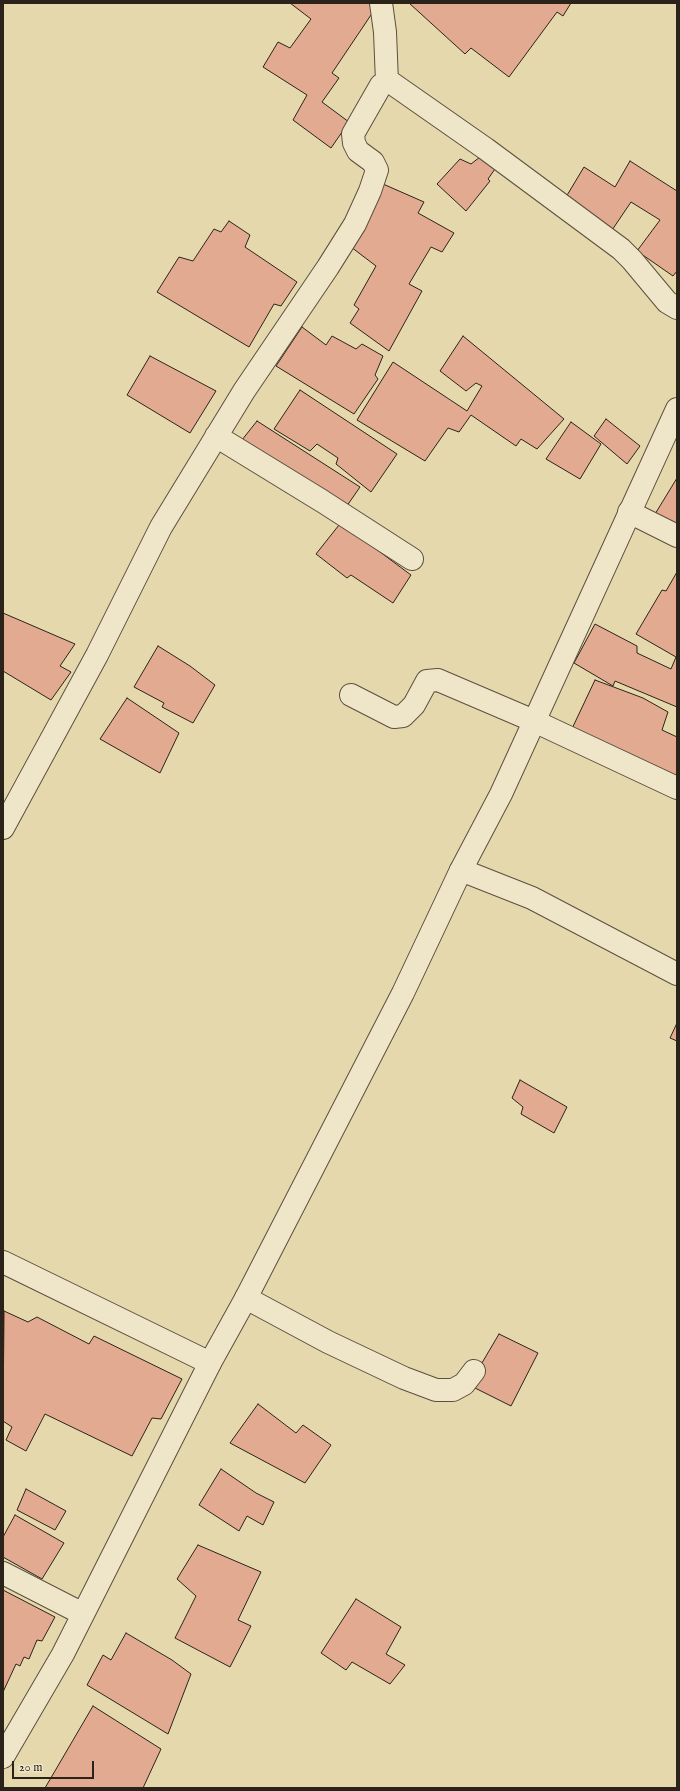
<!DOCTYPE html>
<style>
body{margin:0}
#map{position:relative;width:680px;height:1791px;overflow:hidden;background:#e6d8ad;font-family:"IM FELL English",serif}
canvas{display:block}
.frame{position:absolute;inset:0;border:4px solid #2b2319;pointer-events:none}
.scale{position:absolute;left:12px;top:1761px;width:82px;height:18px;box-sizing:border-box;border:2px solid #2b2319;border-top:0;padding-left:5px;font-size:12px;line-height:14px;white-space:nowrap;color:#2b2319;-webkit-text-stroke:3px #efe6ca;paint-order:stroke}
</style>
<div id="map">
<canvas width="680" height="1791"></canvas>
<div class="frame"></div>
<div class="scale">20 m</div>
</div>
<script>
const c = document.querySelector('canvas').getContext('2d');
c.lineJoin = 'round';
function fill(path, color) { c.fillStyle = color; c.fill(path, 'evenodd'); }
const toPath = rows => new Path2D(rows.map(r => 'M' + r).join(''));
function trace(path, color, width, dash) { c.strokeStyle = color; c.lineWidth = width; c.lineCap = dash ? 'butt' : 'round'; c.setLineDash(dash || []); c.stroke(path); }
const building = toPath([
 [290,3,368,3,375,9,332,73,339,78,322,102,349,122,331,148,293,120,307,95,263,67,278,42,290,48,311,19,290,3],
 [409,3,571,3,563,16,557,12,509,77,471,48,465,54,409,3],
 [480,157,495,169,488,179,490,181,466,211,437,184,460,159,471,164,480,157],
 [630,161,677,191,677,271,673,276,637,251,660,220,631,202,608,236,566,197,584,167,615,187,630,161],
 [383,184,424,202,418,213,454,233,442,252,431,247,409,284,422,291,389,351,350,323,359,309,354,305,376,266,351,247,383,184],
 [229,221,250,235,245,247,297,282,281,306,274,304,249,347,157,292,179,257,193,261,214,229,221,232,229,221],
 [302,327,326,345,332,336,356,349,362,344,383,356,375,375,378,379,354,414,276,366,302,327],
 [463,336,564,419,537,449,521,439,516,446,471,415,459,432,448,428,425,461,357,420,393,362,467,411,482,386,476,383,466,391,440,371,463,336],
 [150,356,216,391,190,433,127,395,150,356],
 [300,390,397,454,371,492,336,464,338,458,317,444,310,451,274,429,300,390],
 [606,419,640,446,627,464,594,436,606,419],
 [257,421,360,487,342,513,238,445,257,421],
 [571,422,601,444,580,479,546,459,571,422],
 [677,478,677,533,652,519,677,478],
 [339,525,368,543,411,575,393,603,351,575,347,578,316,554,339,525],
 [677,572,677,707,615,681,613,686,574,663,595,624,637,646,637,653,671,669,676,657,636,634,662,590,666,591,677,572],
 [3,613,75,644,60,666,71,672,51,700,3,671,3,613],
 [158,646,190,666,215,685,193,723,162,707,164,703,134,687,158,646],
 [595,680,643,698,668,712,662,730,677,737,677,776,569,735,595,680],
 [127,698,179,733,160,773,100,739,127,698],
 [677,1023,677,1041,670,1038,677,1023],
 [520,1080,567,1107,554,1133,521,1114,523,1107,512,1098,520,1080],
 [4,1311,28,1322,37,1317,89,1344,94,1336,182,1379,161,1419,152,1418,132,1456,45,1414,26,1451,6,1440,12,1427,3,1421,4,1311],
 [499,1334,538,1353,511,1406,469,1385,499,1334],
 [258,1404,296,1433,303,1425,331,1445,305,1483,230,1443,258,1404],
 [221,1469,256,1493,274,1502,263,1525,247,1516,239,1531,199,1505,221,1469],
 [26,1489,66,1511,55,1530,17,1510,26,1489],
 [15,1515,64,1543,42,1579,3,1557,3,1537,15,1515],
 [198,1545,261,1572,238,1620,251,1626,230,1667,175,1638,196,1596,177,1579,198,1545],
 [3,1590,55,1617,42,1641,37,1640,29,1659,24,1657,20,1666,16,1664,3,1692,3,1590],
 [356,1599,401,1627,386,1654,405,1665,390,1684,352,1662,346,1670,321,1653,356,1599],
 [126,1633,172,1660,191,1674,168,1734,87,1685,103,1655,111,1660,126,1633],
 [93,1706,161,1749,143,1788,45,1788,93,1706]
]);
fill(building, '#e2ab91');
trace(building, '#2b2319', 1);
const minor = toPath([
 [381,3,385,32,387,82],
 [216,436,322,501,412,559],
 [629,512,677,536],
 [351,695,394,717,403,716,414,705,427,681,438,680,534,721,677,788],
 [3,828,97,655,161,527,244,391,328,267,355,224,370,191,377,170,373,162,358,151,354,143,353,134,381,85,387,82,393,84,486,149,621,249,632,260,667,302,677,308],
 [461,870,532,898,677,974],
 [246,1298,328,1342,404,1378,436,1390,453,1390,464,1384,474,1371],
 [3,1573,83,1614],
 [3,1757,63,1654,210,1363]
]);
const tertiary = toPath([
 [3,1262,210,1363,246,1298,403,993,461,870,501,794,677,409]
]);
trace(minor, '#5a503e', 24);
trace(tertiary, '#5a503e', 24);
trace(minor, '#efe6ca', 22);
trace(tertiary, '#efe6ca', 22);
</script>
